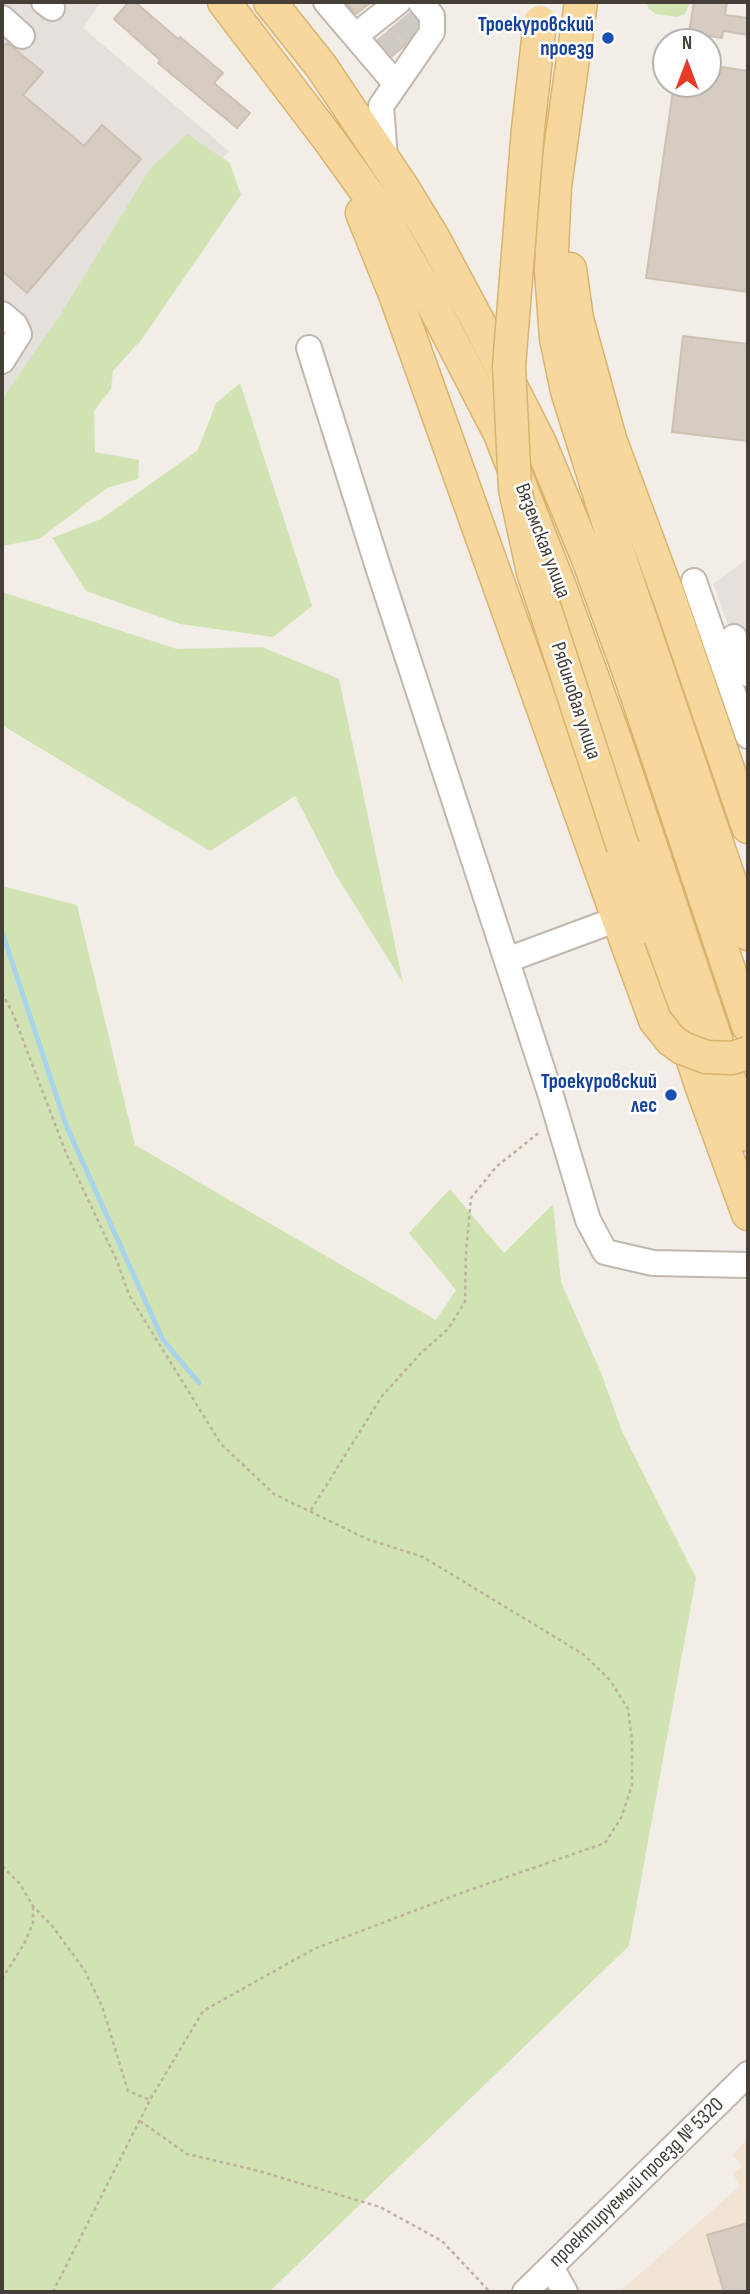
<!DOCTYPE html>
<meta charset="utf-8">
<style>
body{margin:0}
#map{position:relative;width:750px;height:2294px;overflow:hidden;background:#f2eee7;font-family:"Sofia Sans Condensed",sans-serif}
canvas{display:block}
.frame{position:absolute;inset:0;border:4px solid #453f37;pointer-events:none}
.north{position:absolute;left:652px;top:28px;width:70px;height:70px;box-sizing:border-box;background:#fff;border:2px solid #b5b2af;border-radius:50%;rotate:0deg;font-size:19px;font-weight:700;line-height:28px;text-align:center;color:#453f37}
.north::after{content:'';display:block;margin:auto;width:24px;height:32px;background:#e83a29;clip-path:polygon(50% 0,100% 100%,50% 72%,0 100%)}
</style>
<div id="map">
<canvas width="750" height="2294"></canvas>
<div class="frame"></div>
<div class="north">N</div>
</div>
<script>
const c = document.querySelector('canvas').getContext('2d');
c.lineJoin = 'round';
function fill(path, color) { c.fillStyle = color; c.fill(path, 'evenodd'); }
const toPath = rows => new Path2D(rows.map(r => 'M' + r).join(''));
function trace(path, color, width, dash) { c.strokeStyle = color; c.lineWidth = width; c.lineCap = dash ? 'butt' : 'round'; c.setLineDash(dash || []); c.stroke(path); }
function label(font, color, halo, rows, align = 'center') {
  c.font = font + ' "Sofia Sans Condensed",sans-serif'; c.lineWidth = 5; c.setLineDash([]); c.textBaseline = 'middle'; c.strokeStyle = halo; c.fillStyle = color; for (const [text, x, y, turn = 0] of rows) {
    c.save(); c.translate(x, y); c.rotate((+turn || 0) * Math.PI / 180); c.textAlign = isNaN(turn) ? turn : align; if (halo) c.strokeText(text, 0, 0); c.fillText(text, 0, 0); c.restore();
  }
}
fill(toPath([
 [748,2137,748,2292,619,2292,740,2186,733,2174,742,2166,733,2155]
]), '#f2e4d4');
fill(toPath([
 [2,2,101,2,83,28,229,151,2,428],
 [748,558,748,680,713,584]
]), '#e5e0dc');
fill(toPath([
 [646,2,690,2,685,14,677,17,656,14,649,9],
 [187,134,230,163,241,195,142,339,113,371,111,389,94,411,95,452,139,460,138,479,107,488,39,539,2,546,2,399,59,317,150,169],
 [240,383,312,606,273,637,180,624,86,591,52,538,101,519,198,450,216,403],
 [2,592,177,649,262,647,339,679,403,983,336,875,295,796,210,851,2,725],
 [2,886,77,905,135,1145,436,1320,456,1290,409,1233,450,1189,504,1253,553,1204,561,1282,602,1375,621,1429,696,1578,629,1946,269,2292,2,2292]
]), '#d1e3b3');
trace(toPath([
 [2,932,66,1125,163,1340,199,1383]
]), '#a9d3ea', 5);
const building = toPath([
 [129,2,135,2,178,39,180,37,223,73,214,83,250,113,237,128,158,63,160,60,114,19,129,2],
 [345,2,371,2,356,14,345,2],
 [694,2,727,2,725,15,748,18,748,35,723,31,722,38,689,33,694,2],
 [410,13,417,22,417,27,404,46,392,56,378,40,410,13],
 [7,43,43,72,23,95,84,146,102,125,141,159,27,293,2,271,2,49,7,43],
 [708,65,748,71,748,292,646,278,674,84,708,84,708,65],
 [683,336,748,344,748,441,672,432,683,336],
 [748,2223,748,2292,724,2292,707,2235,748,2223]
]);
fill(building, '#d6ccc1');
trace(building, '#cdc1b2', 2);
trace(toPath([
 [402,19,416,36],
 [380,38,394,54]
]), '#cfcbc4', 24, [24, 12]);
const minor = toPath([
 [44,2,52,8],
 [326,2,395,83],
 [2,18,22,36],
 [355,36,398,2],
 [385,159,381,106,432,32,432,16,420,2],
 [2,314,15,325,19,334,2,361],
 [309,348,378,567,551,1096,588,1220,605,1252,653,1263,748,1265],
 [694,581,748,736],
 [734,637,748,674],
 [507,960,604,924],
 [551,2267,565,2292],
 [525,2292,748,2074]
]);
const major = toPath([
 [224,2,330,141,381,212,428,295,500,434,560,587,618,748,748,1135],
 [270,2,321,66,405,191,433,237,478,321,540,443,588,559,631,678,748,1026],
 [581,2,555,186,551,271,556,338,567,391,614,541,748,934],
 [362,213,396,297,629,949],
 [570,269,577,319,610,439,670,600,748,827],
 [623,847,701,1085,748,1214]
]);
trace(minor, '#c0b8ae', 28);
trace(major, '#dab36e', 35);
trace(toPath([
 [2,993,13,1014,66,1153,117,1261,129,1295,221,1444,274,1494,367,1539,423,1557,583,1654,610,1680,628,1709,632,1740,632,1785,621,1818,605,1843,461,1893,314,1949,203,2011,150,2100,128,2091,102,2006,85,1971,53,1927,33,1906,20,1884,2,1866],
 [311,1510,382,1396,420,1354,448,1329,465,1302,466,1252,471,1198,496,1167,541,1131],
 [2,1979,24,1944,33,1923,33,1906],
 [140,2121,187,2154,259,2171,380,2207,442,2241,490,2292],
 [53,2292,150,2100]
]), '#bdb09d', 2.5, [3.5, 3.5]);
trace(minor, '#fff', 24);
trace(major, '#f6d79d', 32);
const majorBridge = toPath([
 [540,22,528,129,509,366,515,489,533,572,623,847],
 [629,949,655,1020,671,1040,682,1048,706,1057,732,1058,748,1053]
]);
trace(majorBridge, '#dab36e', 35, []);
trace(majorBridge, '#f6d79d', 32);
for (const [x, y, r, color] of [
 [608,38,7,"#1a4fb4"],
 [671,1095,7,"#1a4fb4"]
]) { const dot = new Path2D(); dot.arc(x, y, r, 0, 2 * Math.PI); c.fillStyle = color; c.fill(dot); trace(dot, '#fff', 2.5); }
label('bold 21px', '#164399', '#fff', [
 ["Троекуровский",594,26],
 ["проезд",594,50],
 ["Троекуровский",657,1083],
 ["лес",657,1107]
], 'right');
label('21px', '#453f37', '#fff', [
 ["Вяземская улица",542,541,69],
 ["Рябиновая улица",575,701,72],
 ["проектируемый проезд № 5320",637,2183,-44]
]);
</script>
